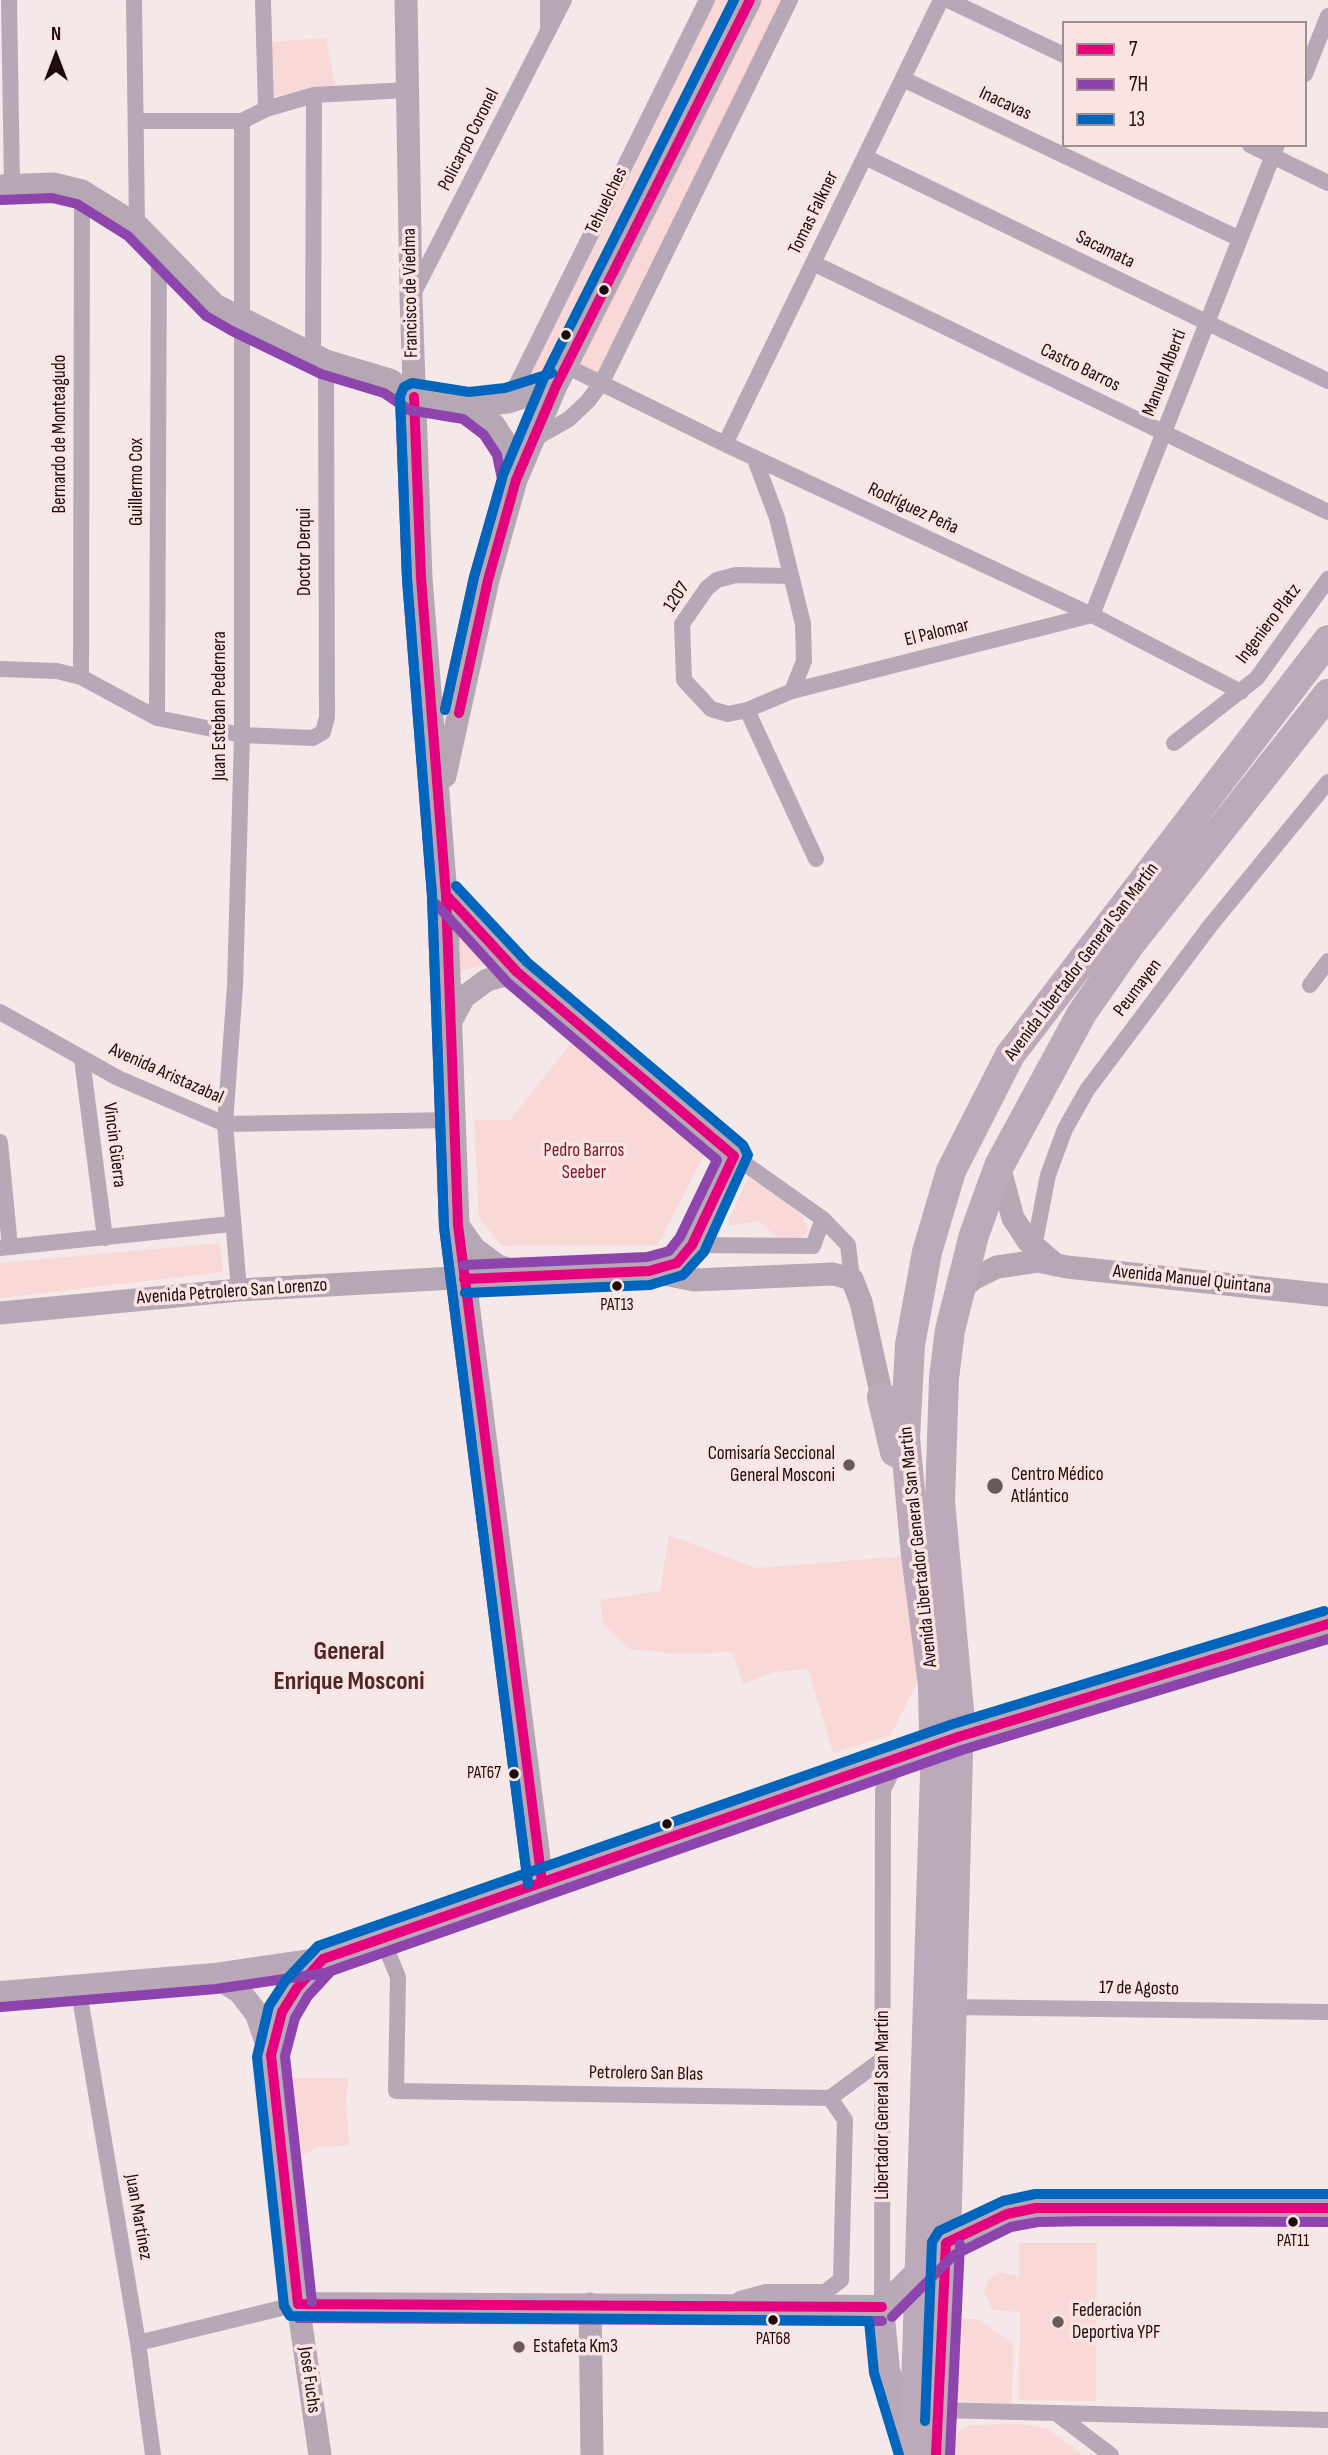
<!DOCTYPE html>
<meta charset="utf-8">
<style>
body{margin:0}
#map{position:relative;width:1328px;height:2455px;overflow:hidden;background:#f4e8e8;font-family:"Sofia Sans Condensed",sans-serif}
canvas{display:block}
.legend{position:absolute;left:1062px;top:21px;width:245px;height:126px;box-sizing:border-box;background:#f9e3e3;border:2px solid #a18d8d;margin:0;padding:9px 12px;list-style:none;font-size:21px;color:#1e0c0d}
.legend li{display:flex;align-items:center;gap:14px;height:35px}
.legend b{width:35px;border:2px solid #a18d8d}
.north{position:absolute;left:21px;top:21px;width:70px;height:70px;-webkit-text-stroke:5px #f9e3e3;paint-order:stroke;rotate:0deg;font-size:19px;font-weight:700;line-height:28px;text-align:center;color:#1e0c0d}
.north::after{content:'';display:block;margin:auto;width:24px;height:32px;background:#1e0c0d;clip-path:polygon(50% 0,100% 100%,50% 72%,0 100%)}
</style>
<div id="map">
<canvas width="1328" height="2455"></canvas>
<ul class="legend">
<li><b style="height:9px;background:#e5007d"></b>7</li>
<li><b style="height:9px;background:#8e44ad"></b>7H</li>
<li><b style="height:9px;background:#0065bd"></b>13</li>
</ul>
<div class="north">N</div>
</div>
<script>
const c = document.querySelector('canvas').getContext('2d');
c.lineJoin = 'round';
function fill(path, color) { c.fillStyle = color; c.fill(path, 'evenodd'); }
const toPath = rows => new Path2D(rows.map(r => 'M' + r).join(''));
function trace(path, color, width, dash) { c.strokeStyle = color; c.lineWidth = width; c.lineCap = dash ? 'butt' : 'round'; c.setLineDash(dash || []); c.stroke(path); }
function label(font, color, halo, rows, align = 'center') {
  c.font = font + ' "Sofia Sans Condensed",sans-serif'; c.lineWidth = 7; c.setLineDash([]); c.textBaseline = 'middle'; c.strokeStyle = halo; c.fillStyle = color; for (const [text, x, y, turn = 0] of rows) {
    c.save(); c.translate(x, y); c.rotate((+turn || 0) * Math.PI / 180); c.textAlign = isNaN(turn) ? turn : align; if (halo) c.strokeText(text, 0, 0); c.fillText(text, 0, 0); c.restore();
  }
}
fill(toPath([
 [707,0,790,0,602,382,566,366,508,402],
 [326,38,335,86,270,97,267,42],
 [444,916,463,941,488,964,445,975],
 [571,1043,706,1151,658,1245,502,1246,479,1218,474,1120,510,1120],
 [748,1178,769,1189,802,1215,809,1231,796,1241,777,1238,759,1221,729,1226,729,1219],
 [220,1243,223,1272,0,1298,0,1263],
 [669,1535,756,1568,906,1556,922,1673,891,1735,833,1753,808,1669,774,1672,743,1684,732,1652,681,1654,629,1649,603,1624,600,1600,660,1591],
 [282,2078,349,2078,346,2101,349,2145,319,2147,291,2160],
 [1019,2243,1097,2243,1096,2401,1019,2400,1020,2312,992,2310,984,2291,989,2279,999,2272,1019,2277],
 [946,2319,979,2319,1013,2344,1012,2405,946,2399],
 [1022,2424,1048,2429,1082,2455,953,2455,954,2435,969,2425]
]), '#f8d9d8');
trace(toPath([
 [9,0,12,185],
 [134,0,137,225],
 [263,0,266,109],
 [548,0,548,29],
 [948,0,1064,55],
 [1305,74,1328,16],
 [903,79,1240,239],
 [137,121,242,121,266,109,314,95,407,90],
 [1250,145,1328,183],
 [865,157,1328,381],
 [813,263,1328,512],
 [413,294,564,0],
 [313,355,314,95],
 [566,366,725,444,1092,615,1241,692],
 [508,402,707,0],
 [534,439,569,419,588,401,602,382,790,0],
 [725,444,941,0],
 [754,457,777,518,803,624,804,661,792,691],
 [1092,615,1277,145],
 [0,669,57,671,81,677,157,718,242,735,313,738,323,732,327,717,326,361],
 [81,677,82,191],
 [747,710,728,714,711,709,684,680,682,624,707,588,717,580,736,575,791,576],
 [157,718,159,246],
 [1174,743,1257,678,1328,579],
 [816,859,747,710,792,691,1092,615],
 [1310,985,1328,961],
 [0,1012,118,1078,225,1124,455,1120],
 [82,1059,105,1238],
 [0,1142,10,1247],
 [734,1156,823,1219,848,1245,852,1279],
 [692,1245,813,1246,823,1219],
 [1034,1247,1048,1175,1065,1129,1087,1090,1210,926,1328,782],
 [0,1248,231,1224],
 [239,1290,225,1124,235,986,242,735,242,121],
 [382,1938,398,1977,396,2091,830,2098,883,2059],
 [78,1986,138,2343,153,2455],
 [950,2007,1328,2012],
 [740,2299,766,2292,825,2292,841,2280,845,2120,830,2098],
 [882,2307,883,1790,898,1758],
 [138,2343,298,2304],
 [939,2410,1328,2420],
 [1057,2414,1111,2455]
]), '#b6a8b7', 16);
trace(toPath([
 [406,0,411,298,421,578,446,895,458,1225,542,1882],
 [0,186,53,184,82,191,137,225,215,305,326,361,390,380,414,397,469,406,508,402,556,386],
 [469,406,494,425,510,450,516,480],
 [445,776,488,580,516,480,556,386,750,0],
 [446,895,517,972,734,1156,692,1245,677,1263,652,1270],
 [451,1021,464,997,487,980,517,972],
 [999,1166,1013,1218,1028,1241,1056,1265],
 [459,1227,475,1249,498,1266,519,1272],
 [959,1291,973,1279,997,1267,1038,1261,1067,1267,1328,1295],
 [0,1313,239,1290,525,1274,649,1271,694,1280,833,1274,852,1279,861,1302,882,1397],
 [958,1737,1328,1624],
 [946,2243,1007,2214,1036,2208,1328,2208],
 [298,2304,320,2455],
 [590,2304,592,2455]
]), '#b6a7b5', 23);
trace(toPath([
 [214,1975,240,1992,257,2014,271,2055,298,2304,882,2307],
 [0,1993,214,1975,323,1959,951,1739],
 [272,2054,282,2012,297,1988,323,1959],
 [882,2307,888,2370,910,2438],
 [882,2307,929,2260]
]), '#b8a8b8', 24);
trace(toPath([
 [882,1397,895,1452],
 [914,2455,935,1774,933,1685,916,1555,905,1438,910,1345,927,1252,951,1171,1010,1055,1328,640],
 [936,2455,946,2243,959,1711,940,1501,944,1378,950,1330,974,1235,999,1166,1082,1013,1131,943,1328,694]
]), '#bca9b9', 30);
trace(toPath([
 [414,397,421,578,446,895,458,1225,542,1882],
 [459,713,488,580,516,480,556,386,750,0],
 [446,895,517,972,734,1156,692,1245,677,1263,649,1271,464,1279],
 [298,2304,271,2055,282,2012,297,1988,323,1959,958,1737,1328,1624],
 [298,2304,882,2307],
 [936,2455,946,2243,1007,2214,1036,2208,1328,2208]
]), '#e5007d', 10);
trace(toPath([
 [1,200,52,198,77,204,128,236,206,316,232,331,321,374,384,393,409,410,463,419,484,435,497,455,502,479,474,577,445,709],
 [400,398,407,579,432,896,444,1227,528,1884],
 [436,904,508,983,717,1160,680,1237,669,1251,647,1257,463,1265],
 [1,2007,216,1989,325,1973,359,1961],
 [312,2302,285,2056,295,2018,308,1996,331,1971,962,1750,1328,1639],
 [892,2317,954,2255,1011,2227,1038,2222,1094,2221,1328,2222],
 [298,2318,882,2321],
 [950,2455,960,2244]
]), '#8e44ad', 10);
trace(toPath([
 [445,710,474,577,503,475,543,380,734,0],
 [456,886,527,962,743,1145,748,1155,704,1252,683,1275,650,1285,465,1293],
 [528,1884,444,1227,432,896,407,579,400,396,404,387,412,383,469,392,505,388,552,373],
 [925,2421,932,2242,939,2231,1003,2201,1035,2194,1328,2194],
 [899,2455,874,2373,869,2321,290,2316,284,2306,257,2057,269,2006,286,1980,318,1946,953,1724,1324,1611]
]), '#0065bd', 10);
for (const [x, y, r, color] of [
 [604,290,6,"#1e0c0d"],
 [566,335,6,"#1e0c0d"],
 [617,1286,6,"#1e0c0d"],
 [849,1465,7,"#69595a"],
 [995,1486,9,"#69595a"],
 [514,1774,6,"#1e0c0d"],
 [667,1824,6,"#1e0c0d"],
 [1293,2222,6,"#1e0c0d"],
 [773,2320,6,"#1e0c0d"],
 [1058,2322,7,"#69595a"],
 [519,2347,7,"#69595a"]
]) { const dot = new Path2D(); dot.arc(x, y, r, 0, 2 * Math.PI); c.fillStyle = color; c.fill(dot); trace(dot, '#f9e3e3', 2.5); }
label('17px', '#1e0c0d', '#f9e3e3', [
 ["PAT13",617,1306],
 ["PAT67",501,1774,"right"],
 ["PAT11",1293,2242],
 ["PAT68",773,2340]
]);
label('19px', '#1e0c0d', '#f9e3e3', [
 ["Inacavas",1005,104,25],
 ["Policarpo Coronel",469,140,-63],
 ["Tehuelches",607,201,-64],
 ["Tomas Falkner",814,213,-64],
 ["Sacamata",1105,250,26],
 ["Francisco de Viedma",411,293,-91],
 ["Castro Barros",1080,368,26],
 ["Manuel Alberti",1165,373,-69],
 ["Bernardo de Monteagudo",60,434,-90],
 ["Guillermo Cox",137,482,-90],
 ["Rodríguez Peña",913,509,25],
 ["Doctor Derqui",305,552,-90],
 ["1207",677,597,-57],
 ["Ingeniero Platz",1269,624,-53],
 ["El Palomar",937,633,-14],
 ["Juan Esteban Pedernera",220,706,-90],
 ["Avenida Libertador General San Martín",1082,962,-53],
 ["Peumayen",1138,988,-53],
 ["Avenida Aristazabal",166,1074,24],
 ["Vincin Güerra",114,1145,83],
 ["Avenida Manuel Quintana",1192,1280,6],
 ["Avenida Petrolero San Lorenzo",232,1292,-4],
 ["Avenida Libertador General San Martín",919,1547,-96],
 ["17 de Agosto",1139,1989,1],
 ["Petrolero San Blas",646,2074,1],
 ["Libertador General San Martín",883,2105,-90],
 ["Juan Martínez",138,2217,80],
 ["José Fuchs",309,2380,82]
]);
label('19px', '#791825', '#f9e3e3', [
 ["Pedro Barros",584,1151],
 ["Seeber",584,1173]
]);
label('19px', '#1e0c0d', '#f9e3e3', [
 ["Comisaría Seccional",835,1454,"right"],
 ["General Mosconi",835,1476,"right"],
 ["Centro Médico",1011,1475],
 ["Atlántico",1011,1497],
 ["Federación",1072,2311],
 ["Deportiva YPF",1072,2333],
 ["Estafeta Km3",533,2347]
], 'left');
label('bold 26px', '#4e2627', '#f9e3e3', [
 ["General",349,1652],
 ["Enrique Mosconi",349,1682]
]);
</script>
